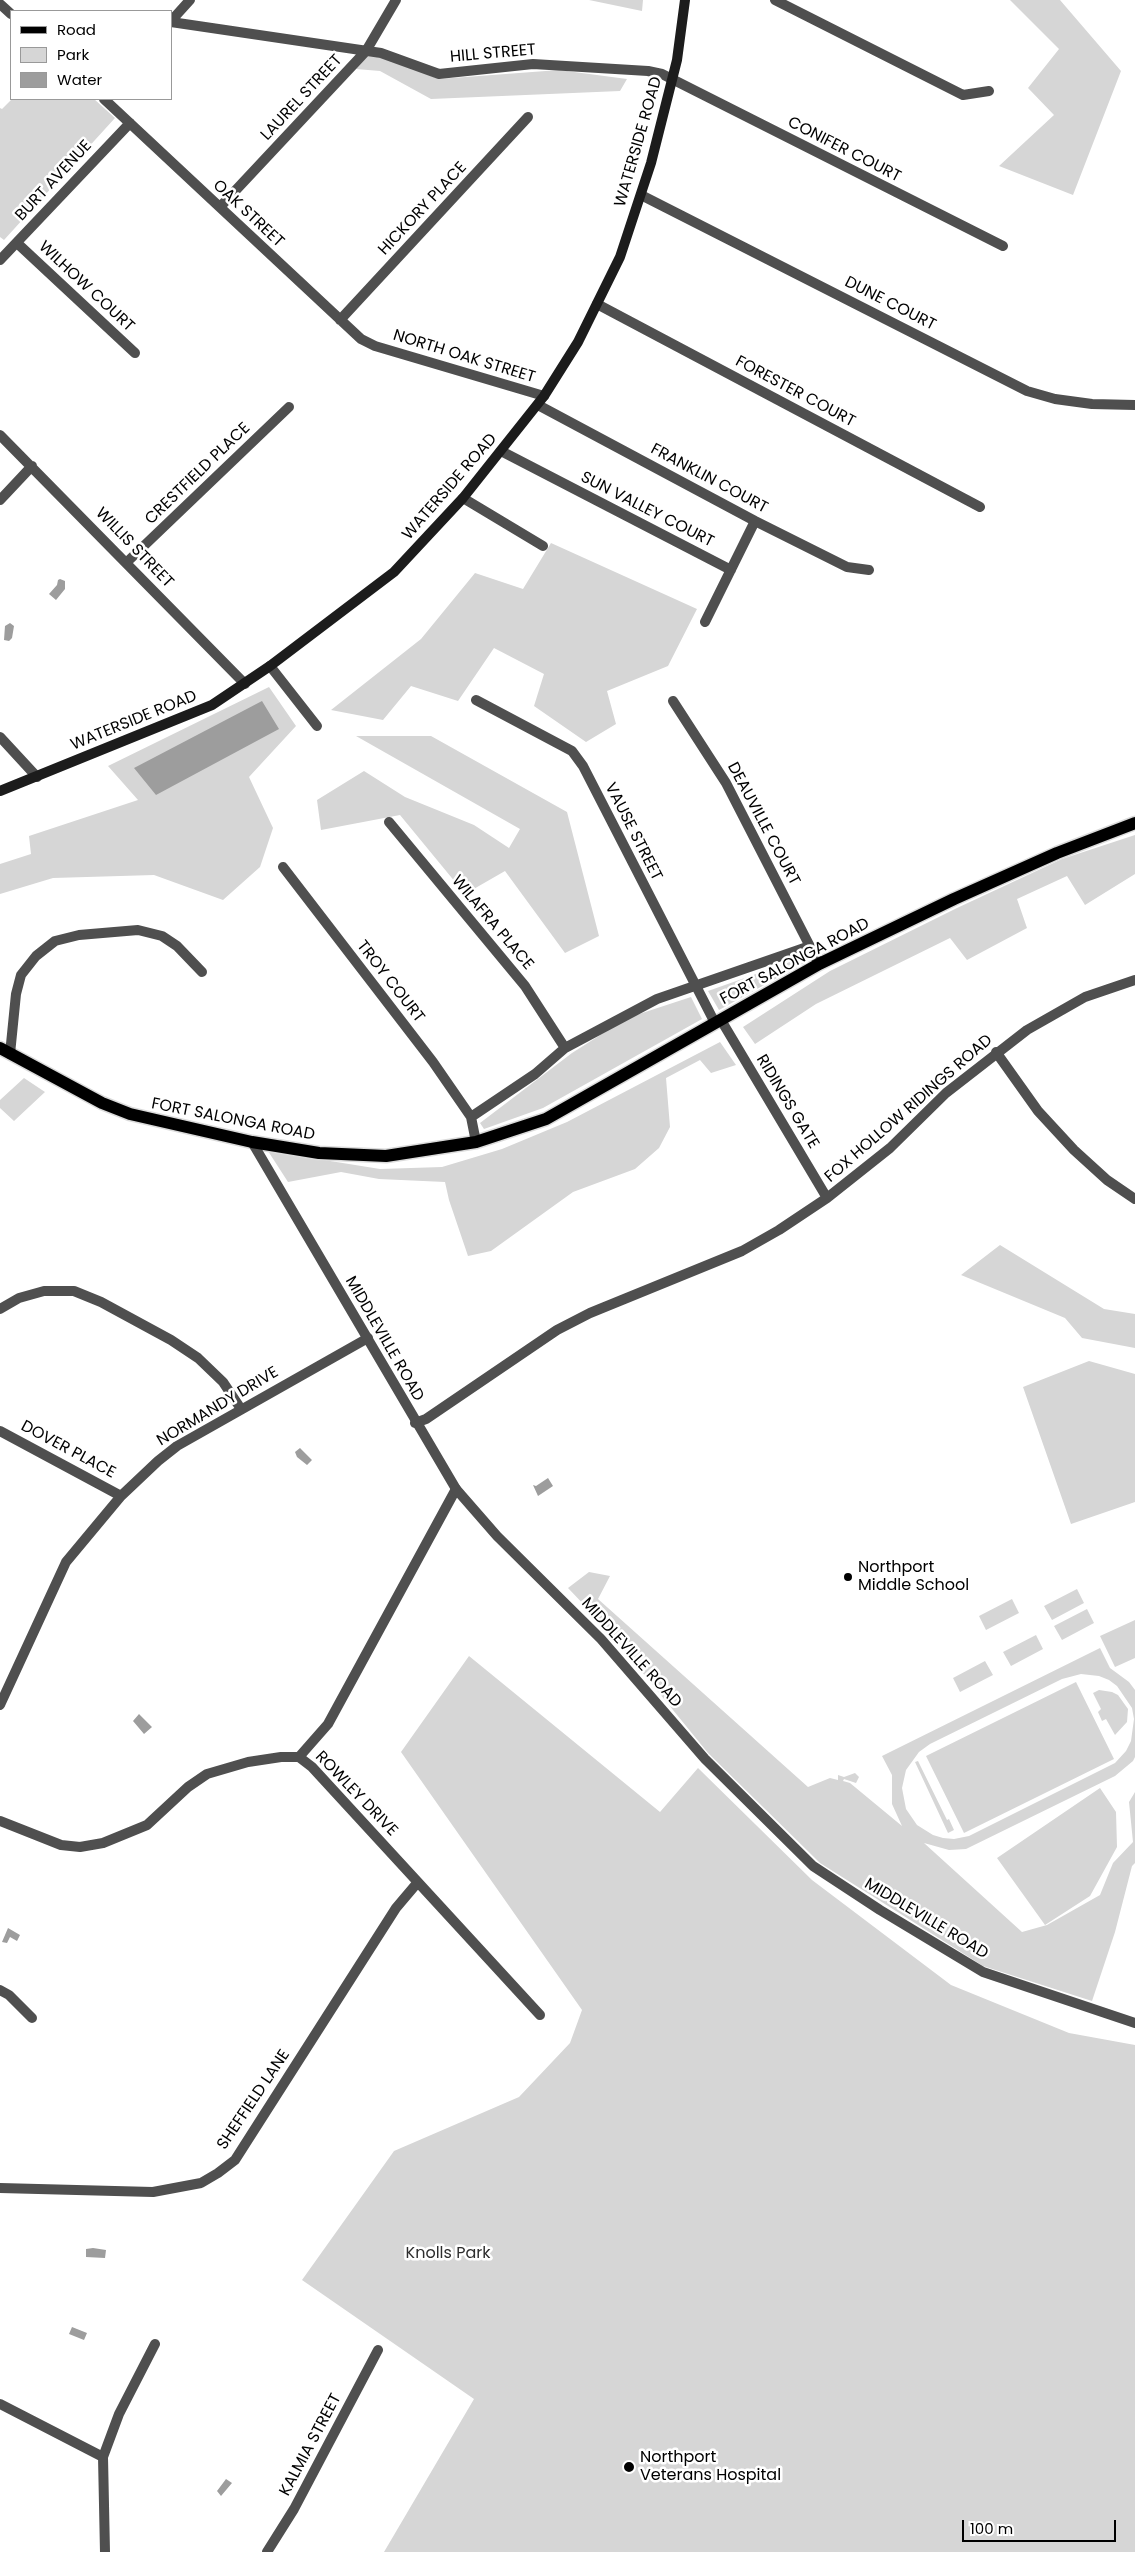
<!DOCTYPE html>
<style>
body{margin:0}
#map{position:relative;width:1135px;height:2552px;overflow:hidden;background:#fff;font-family:Poppins,sans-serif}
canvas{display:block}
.legend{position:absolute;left:10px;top:10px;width:162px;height:90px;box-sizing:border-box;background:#fff;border:1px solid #999;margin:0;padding:6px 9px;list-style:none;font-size:15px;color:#000}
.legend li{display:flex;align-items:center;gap:10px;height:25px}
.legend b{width:25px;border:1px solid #999}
.scale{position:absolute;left:962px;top:2520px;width:154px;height:22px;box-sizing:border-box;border:2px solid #000;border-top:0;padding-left:6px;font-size:15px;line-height:18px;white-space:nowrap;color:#000;-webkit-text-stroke:4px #fff;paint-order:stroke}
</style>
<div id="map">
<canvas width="1135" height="2552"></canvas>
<ul class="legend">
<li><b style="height:6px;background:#000"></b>Road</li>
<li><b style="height:14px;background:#d6d6d6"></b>Park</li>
<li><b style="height:14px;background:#9d9d9d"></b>Water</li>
</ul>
<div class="scale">100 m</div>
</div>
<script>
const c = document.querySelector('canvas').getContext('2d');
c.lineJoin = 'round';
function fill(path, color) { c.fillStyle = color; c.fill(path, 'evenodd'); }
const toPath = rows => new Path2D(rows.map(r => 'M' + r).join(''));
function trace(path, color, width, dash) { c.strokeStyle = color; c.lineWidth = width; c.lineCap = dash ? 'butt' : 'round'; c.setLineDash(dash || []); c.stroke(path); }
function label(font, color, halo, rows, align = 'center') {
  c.font = font + ' Poppins,sans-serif'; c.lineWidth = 5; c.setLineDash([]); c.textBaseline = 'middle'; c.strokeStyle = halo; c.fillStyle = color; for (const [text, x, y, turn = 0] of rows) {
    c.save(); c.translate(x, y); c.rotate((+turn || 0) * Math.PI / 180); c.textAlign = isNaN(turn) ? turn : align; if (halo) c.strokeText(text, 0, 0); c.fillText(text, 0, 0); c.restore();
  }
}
fill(toPath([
 [589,0,643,0,642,11],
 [1010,0,1060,0,1121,71,1073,195,999,166,1054,115,1028,88,1059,49],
 [366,55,387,59,439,79,559,70,627,79,620,91,431,99,380,71,356,69],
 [12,99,94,99,115,118,4,240,0,237,0,108,2,109],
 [551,543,697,609,668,666,607,691,616,724,586,742,534,706,544,674,494,648,458,701,411,686,383,720,331,710,421,639,475,573,523,589],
 [269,687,296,726,249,777,273,828,260,867,223,900,154,875,53,878,0,894,0,864,31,854,29,836,138,800,108,766],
 [356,736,431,736,567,812,599,936,565,953,505,871,465,894,400,815,321,830,317,800,364,771,405,797,474,825,509,848,520,829],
 [1135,835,1135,874,1085,905,1067,876,1017,899,1027,928,967,960,950,938,816,1004,755,1044,743,1027,830,971,957,908,1062,859],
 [804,957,806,962,719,1010,708,991],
 [691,997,702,1019,543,1108,484,1129,480,1123,572,1053,627,1018],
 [720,1042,736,1065,711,1073,700,1060,666,1078,670,1127,659,1148,635,1169,573,1192,491,1251,468,1256,449,1200,445,1182,379,1179,341,1172,288,1182,268,1151,380,1169,442,1167,502,1149,567,1122],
 [24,1078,45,1092,14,1121,0,1108,0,1100],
 [1000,1245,1104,1309,1135,1314,1135,1348,1082,1338,1065,1318,961,1275],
 [1089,1361,1135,1374,1135,1502,1071,1524,1023,1387],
 [589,1572,610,1576,598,1599,808,1787,830,1778,838,1780,838,1775,844,1777,855,1773,859,1777,856,1783,844,1779,843,1781,850,1783,902,1826,892,1804,892,1775,882,1756,1100,1648,1110,1668,1129,1682,1135,1690,1135,1757,1133,1761,1115,1776,966,1849,949,1850,924,1843,1022,1932,1047,1925,1100,1895,1113,1863,1133,1842,1129,1802,1135,1792,1135,1863,1132,1866,1115,1932,1092,2001,983,1966,820,1863,708,1753,607,1629,568,1588],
 [1081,1674,1099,1676,1109,1680,1117,1686,1132,1708,1134,1719,1131,1741,1126,1751,1115,1763,969,1836,954,1839,943,1838,933,1835,917,1825,906,1809,902,1788,906,1770,919,1752,930,1744,1062,1679],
 [1077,1589,1084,1603,1052,1620,1044,1606],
 [1012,1599,1019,1613,986,1630,979,1616],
 [1087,1609,1094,1623,1062,1640,1054,1626],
 [1135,1620,1135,1658,1115,1667,1100,1636],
 [1036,1635,1043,1649,1011,1666,1003,1652],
 [469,1656,660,1812,698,1768,812,1880,951,1985,1069,2033,1135,2045,1135,2552,384,2552,474,2399,302,2280,394,2151,519,2097,570,2043,582,2010,401,1752],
 [985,1661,993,1675,960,1692,953,1678],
 [1076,1682,1114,1759,964,1833,926,1756],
 [1099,1690,1112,1692,1118,1695,1128,1709,1127,1722,1115,1735,1106,1719,1102,1721,1098,1712,1101,1709,1093,1693],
 [918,1761,947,1820,949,1819,954,1830,948,1833,915,1762],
 [1100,1788,1116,1812,1117,1847,1090,1896,1045,1925,997,1858]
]), '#d6d6d6');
fill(toPath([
 [60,579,65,581,65,589,56,600,49,594,57,585,58,580],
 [10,623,14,626,12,638,9,641,4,640,5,626],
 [262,701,279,729,156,795,134,768],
 [300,1448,312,1460,307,1465,297,1457,295,1452],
 [548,1478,553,1486,538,1496,533,1485,536,1486],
 [139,1714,152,1727,144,1734,133,1721],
 [8,1928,20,1935,17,1941,10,1937,7,1943,2,1942],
 [93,2248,106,2250,105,2258,86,2257,86,2249],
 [72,2327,87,2333,84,2340,69,2334],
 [226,2479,232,2483,221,2496,217,2491]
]), '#9d9d9d');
const primary = toPath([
 [0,1048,102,1103,130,1114,252,1142,319,1153,386,1156,476,1142,546,1119,819,964,954,899,1057,853,1135,823]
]);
trace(primary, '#dbdbdb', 15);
trace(toPath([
 [775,0,963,95,989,91],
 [0,4,11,14],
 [171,21,190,0],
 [171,22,381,53,439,74,533,64,648,71,662,74,1003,246],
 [104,99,361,339,375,346,544,396],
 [641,195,1027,391,1055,399,1092,404,1135,405],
 [220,207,366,51,396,0],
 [17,243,135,353],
 [0,260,130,123],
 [597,304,980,507],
 [340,320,528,117],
 [538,405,755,521,847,567,869,570],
 [0,435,245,684],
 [501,451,731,570],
 [463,498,543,546],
 [0,500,32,466],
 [127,562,289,407],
 [705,622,755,521],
 [270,666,317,726],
 [476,700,572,751,583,766,715,1023],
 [673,701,726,783,819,964],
 [0,737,37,777],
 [389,822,525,986,565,1048],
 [283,867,433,1062,471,1117],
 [721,1020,827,1198],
 [996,1052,1038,1111,1074,1150,1107,1180,1135,1199],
 [10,1054,16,994,21,975,36,956,55,941,79,935,138,930,162,936,177,946,202,972],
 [476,1142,471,1117,535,1074,565,1048,657,999,810,946],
 [0,1309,19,1298,44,1291,74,1291,101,1302,171,1340,198,1358,223,1382,241,1409],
 [415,1423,426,1419,557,1330,590,1313,742,1251,779,1230,827,1198,890,1148,946,1093,1027,1030,1085,997,1135,980],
 [0,1431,121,1496],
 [456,1489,328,1724,299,1757,312,1767,540,2015],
 [0,1705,66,1562,121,1496,158,1461,177,1446,368,1338],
 [0,1821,61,1845,80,1847,103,1843,147,1825,188,1787,207,1774,248,1762,281,1757,299,1757],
 [0,1990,9,1995,32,2018],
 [0,2188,153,2192,201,2183,218,2173,235,2160,396,1908,418,1882],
 [0,2404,103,2457],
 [105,2552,103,2457,119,2414,155,2344],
 [267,2552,294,2509,378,2350]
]), '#4f4f4f', 10);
trace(toPath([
 [252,1142,456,1489,497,1536,601,1639,705,1759,813,1866,880,1910,983,1972,1135,2023]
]), '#4f4f4f', 10);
trace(toPath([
 [0,791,212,705,270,666,394,572,463,498,544,396,578,342,620,257,651,163,677,60,685,0]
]), '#1c1c1c', 10);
trace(primary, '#000', 12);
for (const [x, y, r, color] of [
 [848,1577,5,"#000"],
 [629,2467,6,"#000"]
]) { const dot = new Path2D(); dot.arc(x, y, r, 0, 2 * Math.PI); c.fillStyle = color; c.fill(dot); trace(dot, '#fff', 2); }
label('16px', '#000', '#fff', [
 ["HILL STREET",493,54,-5],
 ["LAUREL STREET",302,98,-47],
 ["WATERSIDE ROAD",639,142,-74],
 ["CONIFER COURT",844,150,27],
 ["BURT AVENUE",54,181,-47],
 ["HICKORY PLACE",423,209,-47],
 ["OAK STREET",248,214,43],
 ["WILHOW COURT",86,287,43],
 ["DUNE COURT",890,304,27],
 ["NORTH OAK STREET",464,357,17],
 ["FORESTER COURT",795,392,28],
 ["CRESTFIELD PLACE",198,474,-44],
 ["FRANKLIN COURT",709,479,28],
 ["WATERSIDE ROAD",450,487,-49],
 ["SUN VALLEY COURT",647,510,27],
 ["WILLIS STREET",134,548,46],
 ["WATERSIDE ROAD",134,721,-22],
 ["DEAUVILLE COURT",763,824,62],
 ["VAUSE STREET",633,832,63],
 ["WILAFRA PLACE",492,923,50],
 ["FORT SALONGA ROAD",795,962,-28],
 ["TROY COURT",390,982,52],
 ["RIDINGS GATE",787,1102,59],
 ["FOX HOLLOW RIDINGS ROAD",909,1109,-41],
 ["FORT SALONGA ROAD",233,1120,11],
 ["MIDDLEVILLE ROAD",384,1339,60],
 ["NORMANDY DRIVE",218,1407,-31],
 ["DOVER PLACE",68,1450,28],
 ["MIDDLEVILLE ROAD",631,1653,48],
 ["ROWLEY DRIVE",356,1794,46],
 ["MIDDLEVILLE ROAD",926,1919,31],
 ["SHEFFIELD LANE",254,2100,-56],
 ["KALMIA STREET",311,2445,-62]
]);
label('16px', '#000', '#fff', [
 ["Northport",858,1568],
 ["Middle School",858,1586],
 ["Northport",640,2458],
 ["Veterans Hospital",640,2476]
], 'left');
label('16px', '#2d2d2d', '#fff', [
 ["Knolls Park",448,2254]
]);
</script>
